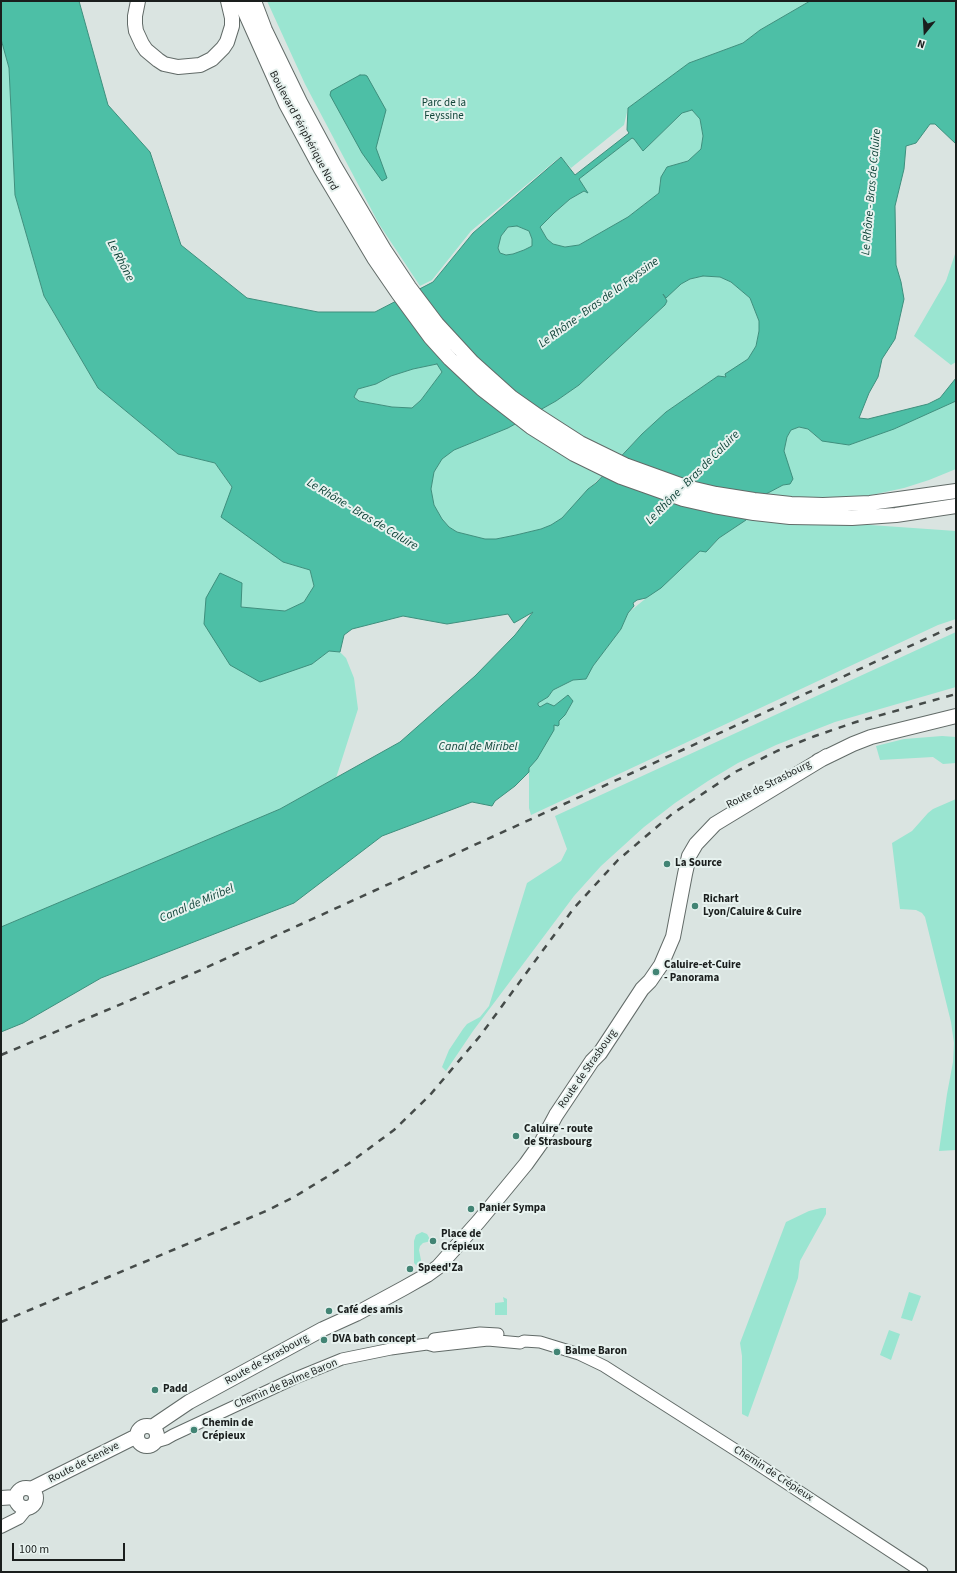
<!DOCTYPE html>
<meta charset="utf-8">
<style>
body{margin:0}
#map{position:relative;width:957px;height:1573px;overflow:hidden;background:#dae4e1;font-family:"Source Sans 3",sans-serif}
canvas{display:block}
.frame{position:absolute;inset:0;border:2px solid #1a1e1d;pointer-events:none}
.north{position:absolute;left:905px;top:12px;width:40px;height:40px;-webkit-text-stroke:3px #e7f2ef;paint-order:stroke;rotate:198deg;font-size:11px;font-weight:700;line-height:16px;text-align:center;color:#1a1e1d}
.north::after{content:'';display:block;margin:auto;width:14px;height:18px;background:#1a1e1d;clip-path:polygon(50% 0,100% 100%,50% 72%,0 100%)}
.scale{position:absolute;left:12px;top:1543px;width:113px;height:18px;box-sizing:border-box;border:2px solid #1a1e1d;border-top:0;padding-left:5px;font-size:12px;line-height:14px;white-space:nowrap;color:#1a1e1d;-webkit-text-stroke:3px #e7f2ef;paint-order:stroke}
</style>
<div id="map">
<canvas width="957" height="1573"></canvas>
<div class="frame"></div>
<div class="north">N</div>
<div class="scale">100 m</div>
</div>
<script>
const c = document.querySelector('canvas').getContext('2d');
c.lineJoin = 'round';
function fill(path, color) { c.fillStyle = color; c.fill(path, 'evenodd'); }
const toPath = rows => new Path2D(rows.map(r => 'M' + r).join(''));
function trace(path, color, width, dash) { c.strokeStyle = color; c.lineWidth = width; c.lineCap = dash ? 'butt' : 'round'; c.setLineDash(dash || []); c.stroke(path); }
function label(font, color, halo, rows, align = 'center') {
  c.font = font + ' "Source Sans 3",sans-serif'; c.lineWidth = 4; c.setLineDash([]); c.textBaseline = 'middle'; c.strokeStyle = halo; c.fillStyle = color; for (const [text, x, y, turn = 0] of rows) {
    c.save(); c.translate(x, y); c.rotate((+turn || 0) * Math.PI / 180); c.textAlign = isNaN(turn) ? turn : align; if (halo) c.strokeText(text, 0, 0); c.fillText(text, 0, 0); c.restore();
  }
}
fill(toPath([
 [267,1,810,1,760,30,743,43,689,63,628,108,624,125,571,168,560,157,471,231,432,280,420,286,379,224,305,84],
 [1,39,9,68,15,195,44,296,98,388,178,454,215,463,283,562,310,570,314,586,304,602,285,611,241,607,206,598,312,664,329,651,340,652,346,658,354,678,358,709,336,778,280,809,1,927],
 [692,110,700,119,703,136,701,149,688,161,667,167,660,181,659,193,628,217,579,245,565,247,553,244,547,239,540,227,554,213,570,199,584,191,587,192,579,179,632,138,634,139,643,151,682,113],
 [517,226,529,231,532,239,532,246,524,250,513,254,506,255,500,253,498,248,501,236,508,227],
 [956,251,956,362,951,365,914,336,946,281],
 [703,276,720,277,731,282,750,298,759,321,759,331,756,346,748,359,727,377,718,376,666,412,642,434,595,483,588,489,562,518,551,525,541,529,516,535,496,539,485,539,457,532,449,527,442,519,434,505,431,489,434,472,442,459,454,450,508,428,556,401,579,385,665,305,667,301,663,294,666,297,681,284,690,279],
 [437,364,442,372,421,400,412,408,393,407,359,401,354,396,358,389,376,384,391,376,413,369],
 [956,401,956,469,929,480,904,488,867,496,814,524,856,524,956,531,956,619,938,625,531,815,529,808,529,768,541,752,550,734,554,730,554,725,565,715,573,701,568,695,554,706,547,703,540,707,538,705,538,703,548,697,553,690,573,680,586,679,593,666,621,629,628,613,679,571,700,551,711,547,719,538,746,520,766,494,783,485,790,484,784,451,787,437,791,430,799,427,808,429,819,439,849,445,894,429],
 [956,632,956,687,835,722,776,745,738,763,708,781,675,803,644,827,601,866,574,896,473,1031,446,1071,442,1067,449,1050,463,1029,467,1024,480,1017,489,1006,527,883,561,861,567,849,555,816],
 [942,736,956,737,956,763,943,764,933,757,880,760,876,746,904,739],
 [956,799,956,1150,939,1151,947,1094,953,1062,954,1043,951,1022,925,917,922,913,916,910,900,909,892,843,912,831,928,813,933,809],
 [821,1208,826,1208,826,1214,800,1261,798,1278,748,1417,742,1414,742,1356,740,1343,786,1222,809,1211],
 [422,1232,427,1234,431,1241,423,1243,420,1246,419,1250,421,1260,419,1265,417,1266,414,1263,414,1241,416,1235],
 [909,1292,921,1296,912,1321,901,1318],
 [503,1297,507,1299,507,1315,495,1315,495,1303,504,1302],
 [889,1330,900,1334,891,1360,880,1355]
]), '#9ae5d1');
const water = toPath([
 [1,1,79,1,108,105,150,152,181,245,247,298,318,312,375,312,433,282,473,233,561,157,575,175,629,133,627,130,628,108,689,63,743,43,760,30,810,1,956,1,956,144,935,124,930,124,916,143,906,146,904,169,895,206,896,265,901,282,904,299,895,339,882,359,878,377,869,393,859,418,868,419,928,404,940,398,956,378,956,401,894,429,849,445,822,441,808,429,799,427,791,430,787,437,784,451,793,479,790,484,783,485,766,494,746,520,719,538,706,552,700,551,661,588,646,598,637,600,633,603,634,606,628,613,621,629,593,666,586,679,573,680,553,690,548,697,538,703,538,705,540,707,547,703,554,706,568,695,573,701,565,715,559,721,559,725,558,726,554,725,554,730,537,759,529,768,529,772,515,786,495,801,492,806,472,802,382,836,294,903,101,978,23,1023,1,1032,1,927,280,809,400,742,475,676,515,635,533,612,514,623,508,614,447,624,403,616,352,629,344,635,340,652,329,651,312,664,260,682,230,665,204,624,206,598,220,573,242,583,241,607,285,611,304,602,314,586,310,570,283,562,221,517,232,487,215,463,178,454,98,388,44,296,15,195,9,68,1,39,1,1],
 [692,110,700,119,703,136,701,149,688,161,667,167,661,177,659,193,628,217,579,245,565,247,553,244,547,239,540,227,554,213,570,199,584,191,588,193,579,179,632,138,634,139,643,151,682,113,692,110],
 [517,226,529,231,532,239,532,246,524,250,513,254,506,255,500,253,498,248,501,236,508,227,517,226],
 [703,276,720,277,731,282,750,298,759,321,759,331,756,346,748,359,725,374,726,377,718,376,666,412,642,434,596,483,588,489,562,518,551,525,541,529,516,535,496,539,485,539,457,532,449,527,442,519,434,505,431,489,434,472,442,459,454,450,508,428,556,401,579,385,665,305,667,301,663,294,666,298,681,284,690,279,703,276],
 [437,364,442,372,421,400,412,408,392,407,359,401,354,397,358,389,376,384,391,376,413,369,437,364],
 [360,75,365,75,367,76,386,110,376,148,387,178,382,181,362,153,330,95,331,91,360,75]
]);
fill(water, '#4dbfa6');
trace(water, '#3e8f7d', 1);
const tertiary = toPath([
 [434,1339,480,1333,498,1334],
 [156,1442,166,1439,173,1435,293,1379,342,1359,391,1349,427,1344,434,1346,488,1340,520,1343,524,1341,540,1342,579,1354,604,1366,745,1456,922,1572]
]);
const secondary = toPath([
 [1,1527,19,1518,27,1508]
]);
const primary = toPath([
 [818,761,853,744,871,737,956,716],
 '137 1436a10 10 0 1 1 20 0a10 10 0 1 1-20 0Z',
 [152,1427,189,1402,323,1329,356,1314,404,1288,427,1275,438,1267,479,1221,526,1164,541,1143,556,1115,592,1061,600,1053,642,989,650,981,661,965,673,937,685,874,689,856,696,844,715,824,827,756],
 '16 1498a10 10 0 1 1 20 0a10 10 0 1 1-20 0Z',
 [31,1489,137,1436],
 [1,1498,16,1497]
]);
const trunk = toPath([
 [138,1,135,16,135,24,136,31,142,44,146,50,158,60,164,64,178,67,200,65,212,59,223,48,227,42,232,26,232,18,228,1],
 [240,1,286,104,321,169,374,258,398,293,431,338,450,359,482,389,531,427,574,454,621,477,683,499,714,506,754,513,790,517,852,518,896,515,956,506],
 [254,1,265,30,300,102,334,165,385,251,409,287,437,324,472,362,511,397,538,416,580,443,625,465,686,487,716,494,754,500,791,504,823,505,870,503,956,491]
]);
trace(tertiary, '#626b68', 13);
trace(secondary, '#626b68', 14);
trace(primary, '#626b68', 16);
trace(trunk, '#626b68', 16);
trace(tertiary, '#fff', 11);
trace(secondary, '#fff', 12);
trace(primary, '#fff', 14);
trace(trunk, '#fff', 14);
trace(toPath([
 [1,1055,192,974,956,625],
 [1,1322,266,1211,294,1197,348,1164,394,1130,430,1095,480,1036,574,908,618,860,672,814,737,771,777,751,815,736,856,722,956,694]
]), '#454b49', 2.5, [7, 7]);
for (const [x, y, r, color] of [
 [667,864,4,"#428474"],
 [695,906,4,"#428474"],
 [656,972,4,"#428474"],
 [516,1136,4,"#428474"],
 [471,1209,4,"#428474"],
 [433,1241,4,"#428474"],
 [410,1269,4,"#428474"],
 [329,1311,4,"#428474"],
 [324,1340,4,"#428474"],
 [557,1352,4,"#428474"],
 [155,1390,4,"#428474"],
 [194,1430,4,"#428474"]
]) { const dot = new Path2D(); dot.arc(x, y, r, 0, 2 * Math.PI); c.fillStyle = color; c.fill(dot); trace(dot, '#e7f2ef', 1.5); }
label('11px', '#114439', '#e7f2ef', [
 ["Parc de la",444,104],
 ["Feyssine",444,117]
]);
label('11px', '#1a1e1d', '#e7f2ef', [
 ["Boulevard Périphérique Nord",303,131,62],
 ["Route de Strasbourg",769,785,-27],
 ["Route de Strasbourg",588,1069,-55],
 ["Route de Strasbourg",267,1360,-29],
 ["Chemin de Balme Baron",286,1384,-23],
 ["Route de Genève",84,1463,-27],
 ["Chemin de Crépieux",773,1474,33]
]);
label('bold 11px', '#1a1e1d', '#e7f2ef', [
 ["La Source",675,864],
 ["Richart",703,900],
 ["Lyon/Caluire & Cuire",703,913],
 ["Caluire-et-Cuire",664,966],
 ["- Panorama",664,979],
 ["Caluire - route",524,1130],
 ["de Strasbourg",524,1143],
 ["Panier Sympa",479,1209],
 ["Place de",441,1235],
 ["Crépieux",441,1248],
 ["Speed'Za",418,1269],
 ["Café des amis",337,1311],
 ["DVA bath concept",332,1340],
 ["Balme Baron",565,1352],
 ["Padd",163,1390],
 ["Chemin de",202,1424],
 ["Crépieux",202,1437]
], 'left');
label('italic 12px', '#093e33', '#e7f2ef', [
 ["Le Rhône - Bras de Caluire",872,192,-85],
 ["Le Rhône",120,261,62],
 ["Le Rhône - Bras de la Feyssine",599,303,-36],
 ["Le Rhône - Bras de Caluire",693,478,-45],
 ["Le Rhône - Bras de Caluire",362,515,31],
 ["Canal de Miribel",478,747],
 ["Canal de Miribel",197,904,-23]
]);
</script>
